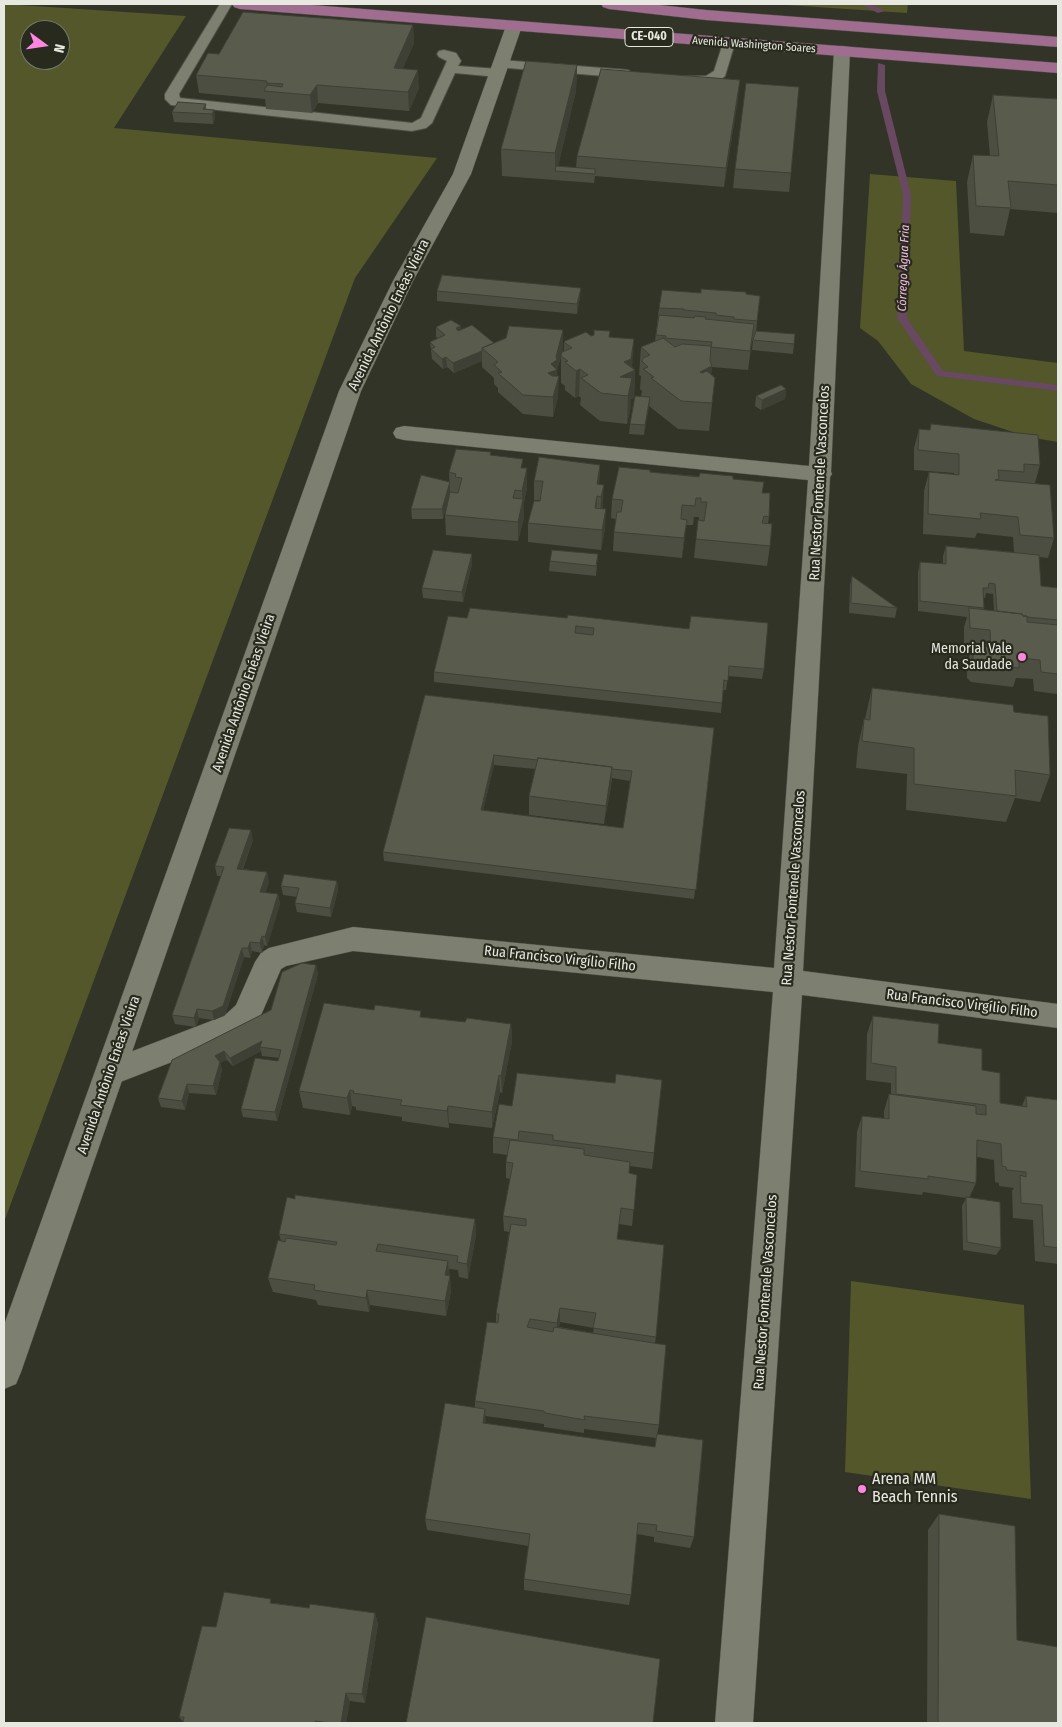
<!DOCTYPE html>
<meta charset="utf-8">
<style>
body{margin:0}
#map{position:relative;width:1062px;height:1727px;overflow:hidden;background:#323427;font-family:"Fira Sans Condensed",sans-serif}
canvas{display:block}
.frame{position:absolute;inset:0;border:5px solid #e7e8e0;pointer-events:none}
.north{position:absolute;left:20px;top:20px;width:50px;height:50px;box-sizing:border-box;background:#282a1d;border:1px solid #74766b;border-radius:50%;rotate:104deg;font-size:14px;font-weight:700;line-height:20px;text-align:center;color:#e7e8e0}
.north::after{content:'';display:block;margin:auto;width:18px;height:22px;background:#fe86e1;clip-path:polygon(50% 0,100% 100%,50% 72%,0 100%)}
</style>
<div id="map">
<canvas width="1062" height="1727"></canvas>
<div class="frame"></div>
<div class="north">N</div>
</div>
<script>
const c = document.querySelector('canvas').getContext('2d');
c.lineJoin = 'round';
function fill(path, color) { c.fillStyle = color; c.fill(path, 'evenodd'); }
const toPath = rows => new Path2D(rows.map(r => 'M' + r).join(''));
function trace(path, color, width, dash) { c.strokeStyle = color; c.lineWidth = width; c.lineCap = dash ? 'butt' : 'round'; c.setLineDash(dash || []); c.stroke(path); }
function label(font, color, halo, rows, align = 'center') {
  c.font = font + ' "Fira Sans Condensed",sans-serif'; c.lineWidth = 4.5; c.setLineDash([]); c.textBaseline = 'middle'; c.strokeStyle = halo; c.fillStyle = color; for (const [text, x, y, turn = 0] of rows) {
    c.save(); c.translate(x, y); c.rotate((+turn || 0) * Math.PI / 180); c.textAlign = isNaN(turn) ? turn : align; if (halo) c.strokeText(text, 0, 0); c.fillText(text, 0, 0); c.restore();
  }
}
fill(toPath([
 [4,4,186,16,114,128,437,158,355,278,4,1222],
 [30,30,60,30,60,60,30,60],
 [771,4,908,4,907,13],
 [870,174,956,181,964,351,1058,363,1058,442,1028,437,974,419,911,384,878,341,860,328],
 [851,1281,1024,1305,1031,1499,845,1472]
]), '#535729');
fill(toPath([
 [860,4,870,4,885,11,878,13,860,4],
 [878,63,885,65,885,91,911,195,907,318,943,371,1058,385,1058,391,937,376,897,318,903,195,877,91,878,63]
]), '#694861');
const service = toPath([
 [220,4,232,4,179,94,180,98,412,123,421,118,447,61,439,57,437,54,439,51,444,50,456,53,461,61,458,66,498,69,505,73,498,77,455,73,432,123,426,128,412,131,171,105,165,99,165,94,220,4],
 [729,39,735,43,725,76,719,81,707,84,683,82,681,79,683,76,706,76,714,71,723,43,729,39],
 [501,60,628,70,635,74,628,78,496,67,494,64,496,61,501,60]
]);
const minor = toPath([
 [842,46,848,47,850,51,831,472,832,474,830,477,803,971,1058,1004,1058,1028,802,995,753,1723,715,1723,773,992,353,951,286,966,281,969,258,1022,244,1034,110,1086,99,1082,95,1073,99,1064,224,1016,236,1005,255,962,261,953,269,948,353,927,774,968,808,480,404,440,396,438,393,433,396,428,404,426,809,466,834,51,836,47,842,46]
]);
const tertiary = toPath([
 [514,21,520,22,522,26,471,174,413,281,361,391,21,1372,16,1384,4,1389,4,1325,339,391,393,281,453,174,506,26,508,22,514,21]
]);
const trunk = toPath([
 [232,4,299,4,1058,63,1058,73,240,9,234,7,232,4],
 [601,4,650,4,706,10,1058,37,1058,47,706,20,609,9,603,7,601,4]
]);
trace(service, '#4f5046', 2);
trace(minor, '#4f5046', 1);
trace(tertiary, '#4f5046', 1);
trace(trunk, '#4f5046', 1);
fill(service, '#7d7f70');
fill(minor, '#7d7f70');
fill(tertiary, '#7d7f70');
fill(trunk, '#a06c90');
fill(toPath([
 [413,25,414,43,403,68,419,88,409,111,318,103,312,113,266,109,265,99,199,93,196,75,219,54],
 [577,65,576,91,558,166,576,168,577,156,738,98,724,187,595,176,594,183,502,176,501,149],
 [993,95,1058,99,1058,213,1010,209,1004,236,970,233,967,182,973,155,990,156,987,122],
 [206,104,206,109,214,110,215,119,213,124,174,122,172,112],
 [735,169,791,173,789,192,733,188],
 [437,291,580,297,577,314,437,301],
 [701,293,760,296,756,331,794,344,793,354,752,350,753,341,752,341,748,370,712,367,711,374,715,378,709,431,678,429,649,406,649,403,644,435,629,434,630,424,641,396,642,391,640,389,641,376,639,375,641,347,655,341,659,308],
 [461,326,461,330,494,343,563,330,563,350,557,370,558,396,553,417,523,414,498,392,498,388,494,384,494,378,482,367,482,361,454,373,447,367,443,369,432,359,430,342,438,338,436,337,436,327],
 [591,336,609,337,633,368,635,370,634,398,631,399,631,406,627,424,600,421,580,405,581,398,579,396,575,398,565,390,565,386,561,383,561,356,564,351,564,342],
 [786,389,785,399,761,410,755,406,756,396],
 [931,424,1040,465,1035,483,1054,538,1048,558,1039,557,1041,586,1058,588,1058,690,1057,694,1034,691,1033,679,1016,678,1013,687,971,682,967,678,967,664,972,648,964,647,964,627,967,617,918,611,918,572,920,562,943,564,943,556,946,546,1014,552,1013,537,977,533,975,538,923,534,924,491,929,472,954,474,954,473,914,470,914,448,919,429,930,430],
 [986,593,993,594,994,611,984,610,983,598,985,598],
 [491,452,491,455,523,468,527,488,524,502,524,518,518,541,446,535,445,515,449,495,443,519,412,519,411,509,450,492,456,493,450,492,449,472],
 [600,465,599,484,603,504,602,509,605,529,601,550,528,542,528,523,540,500,534,500,534,481],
 [650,472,733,479,762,493,769,517,768,523,770,546,767,566,694,558,698,520,699,520,699,517,694,517,693,525,686,525,682,558,613,551,614,532,616,519,611,518,612,499],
 [472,554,472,564,463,602,423,598,422,588],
 [598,554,596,576,549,571,550,561],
 [852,576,897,608,895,618,849,613,850,586],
 [467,618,567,618,764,669,762,679,728,676,726,690,723,690,721,713,434,682,434,672],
 [872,688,1014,712,1050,775,1040,802,1015,798,1006,822,906,810,907,774,856,768,858,746,864,719,865,719],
 [425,695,714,728,694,899,384,861,383,852],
 [494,765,535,769,529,796,529,815,604,824,611,786,612,778,630,781,623,828,483,810],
 [253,840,243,869,267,872,269,882,265,893,278,894,280,904,267,946,264,945,262,953,252,951,250,958,244,957,225,1015,214,1020,199,1018,196,1027,175,1024,172,1015,221,876,217,876,215,866],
 [337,881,338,890,331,917,297,912,295,903,297,897,283,895,281,886],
 [316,965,318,974,277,1121,243,1117,241,1109,278,1061,279,1058,262,1056,261,1051,233,1066,227,1060,220,1063,222,1070,216,1095,189,1093,185,1110,161,1107,158,1098,271,1010],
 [873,1016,938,1043,982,1070,1000,1103,1022,1106,1026,1096,1058,1100,1058,1264,1035,1261,1033,1220,1013,1218,1012,1191,1014,1188,999,1186,999,1183,995,1182,994,1160,977,1157,976,1183,969,1198,1001,1248,996,1255,963,1250,962,1206,966,1198,923,1192,922,1195,855,1187,857,1132,862,1116,884,1118,884,1111,889,1094,891,1094,891,1083,866,1080,867,1034],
 [422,1017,465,1022,511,1024,512,1041,502,1093,500,1092,492,1128,449,1123,449,1128,402,1121,402,1117,356,1110,356,1107,352,1106,350,1115,303,1108,299,1091],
 [499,1104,654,1153,652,1169,629,1166,629,1173,637,1175,632,1226,619,1224,617,1239,656,1337,655,1343,659,1425,657,1434,694,1537,690,1548,654,1542,654,1537,637,1534,631,1595,629,1605,524,1590,524,1579,529,1546,427,1530,425,1519,475,1408,475,1401,496,1323,496,1314,509,1232,504,1231,503,1216,510,1179,506,1178,506,1162,507,1155,493,1153,493,1137],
 [560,1322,594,1328,593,1333,559,1327],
 [485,1416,544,1424,544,1427,584,1433,584,1429,656,1438,655,1447,486,1424],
 [295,1199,475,1219,476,1235,468,1279,459,1277,458,1270,449,1269,451,1291,446,1316,370,1305,369,1312,318,1305,316,1300,273,1292,268,1278,281,1241,279,1234],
 [939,1514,1017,1640,1058,1723,927,1723,928,1530],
 [274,1603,309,1608,375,1613,378,1624,365,1703,350,1701,346,1723,183,1723,183,1722,179,1717,216,1627]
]), '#4d4e42');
fill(toPath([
 [413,25,414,43,395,86,394,68],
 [577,65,576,91,557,171,555,171,555,180,555,153],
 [418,70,419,88,409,111,408,92],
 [740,80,738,98,724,187,726,168],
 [317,85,318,103,312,113,310,95],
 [214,110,215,119,213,124,212,114],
 [581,288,580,297,577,314,577,304],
 [461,326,461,336,456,328],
 [563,330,563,350,557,370,557,380,559,376,558,396,553,417,553,397,548,373,551,364,556,357],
 [634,339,632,371,635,370,634,398,631,399,631,406,627,424,628,396,620,377,624,362],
 [482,351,482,361,454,373,453,363],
 [446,357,447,367,443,369,442,359],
 [712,366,709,393,700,372],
 [580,369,579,396,575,398,576,371],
 [786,389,785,399,761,410,762,400],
 [650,397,649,407,644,435,645,425],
 [600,465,599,485,597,499,596,516,595,508,597,484],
 [527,468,527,488,524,502,524,518,518,541,518,522,522,506,522,491],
 [450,482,450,492,443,519,442,509],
 [604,485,603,504,600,516,601,497],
 [606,509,605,529,601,550,602,530],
 [687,520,685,539,682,558,684,538],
 [472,554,472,564,463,602,462,592],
 [494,755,494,765,481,820,481,810],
 [612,767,611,786,604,824,606,806],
 [251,830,253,840,239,878,237,869],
 [267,872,269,882,262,901,260,892],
 [337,881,338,890,331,917,330,908],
 [278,894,280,904,267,946,265,937],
 [262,936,264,945,262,953,260,943],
 [250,942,252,951,250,958,248,948],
 [242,948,244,957,225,1015,214,1020,212,1011],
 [316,965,318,974,277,1121,275,1112],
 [197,1009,199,1018,196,1027,194,1018],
 [511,1024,512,1041,502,1093,501,1076],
 [262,1041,260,1047,261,1051,233,1066,230,1058],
 [224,1051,227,1060,220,1063,222,1070,216,1095,213,1086,215,1056],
 [499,1075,500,1092,492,1128,492,1112],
 [187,1084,189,1093,185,1110,182,1101],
 [350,1090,352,1106,350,1115,347,1098],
 [448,1106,449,1123,449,1128,447,1111],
 [475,1219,476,1235,468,1279,467,1264],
 [448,1261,449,1276,445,1275],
 [450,1276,451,1291,446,1316,445,1301],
 [367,1290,370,1305,369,1312,366,1298],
 [560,1308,560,1322,557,1337,557,1323],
 [485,1409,486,1422,484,1436,483,1423],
 [375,1613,378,1624,365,1703,362,1694],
 [346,1693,350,1701,346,1723,341,1723]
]), '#3e4036');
const building = toPath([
 [243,12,413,25,394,68,418,70,408,92,317,85,310,95,264,91,267,85,282,87,283,84,266,83,267,81,196,75,208,53,219,54,243,12],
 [526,61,577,65,555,153,501,149,526,61],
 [601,69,740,80,726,168,577,156,601,69],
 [746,83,799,87,791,173,735,169,746,83],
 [993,95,1058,99,1058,185,1008,181,1011,208,976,206,973,155,999,156,993,95],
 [178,102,206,104,203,109,214,110,212,114,172,112,178,102],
 [556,166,595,169,595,174,555,171,556,166],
 [442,275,581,288,577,304,437,291,442,275],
 [701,289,746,292,746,294,760,296,757,321,734,319,734,317,716,315,716,313,684,310,684,309,659,308,662,290,701,293,701,289],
 [659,315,694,318,695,316,706,317,705,319,754,324,750,351,711,347,712,342,665,338,666,336,656,335,659,315],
 [451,320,461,326,456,328,458,331,472,325,494,343,482,348,482,351,453,363,446,357,442,359,431,349,435,347,430,342,445,335,436,327,451,320],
 [509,326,563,330,556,357,557,360,551,364,557,370,548,373,552,376,559,376,553,397,523,395,498,373,502,372,494,365,498,362,482,348,506,338,509,326],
 [594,330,610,331,609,337,634,339,631,359,624,362,635,370,620,377,632,378,628,396,601,393,581,378,588,375,580,369,576,371,565,362,568,361,561,356,562,352,572,348,564,342,565,341,586,332,591,336,594,335,594,330],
 [756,331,795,334,794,344,753,340,756,331],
 [663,338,675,347,682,344,711,346,710,361,712,366,700,372,702,373,707,371,715,378,712,403,681,401,651,378,654,377,643,369,648,367,642,361,643,358,650,355,641,347,663,338],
 [781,385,786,389,762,400,756,396,781,385],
 [635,396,650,397,645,425,630,424,635,396],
 [931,424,1038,435,1040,465,1024,464,1024,472,998,470,999,479,995,480,1050,485,1054,538,1020,535,1018,517,980,513,981,519,928,514,929,472,959,475,959,454,918,450,919,429,930,430,931,424],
 [456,449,491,452,490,455,523,459,521,468,527,468,522,491,515,490,513,498,523,499,518,522,445,515,450,492,458,493,462,478,455,477,456,474,449,472,456,449],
 [539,457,600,465,597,484,604,485,601,497,597,496,595,508,606,509,602,530,528,523,534,501,540,501,543,481,534,481,539,457],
 [619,467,650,470,650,472,699,477,700,473,733,476,733,479,764,482,762,493,770,493,769,517,764,516,762,523,772,524,770,546,696,539,698,520,704,521,707,502,701,502,701,498,696,498,695,506,682,505,681,519,687,520,684,538,614,532,617,512,621,512,623,500,612,499,619,467],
 [421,475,450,482,442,509,411,509,421,475],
 [946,546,1039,555,1041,586,1058,588,1058,620,1027,617,1027,616,1023,616,1022,614,997,611,995,584,989,583,988,588,983,588,984,608,920,601,920,562,946,564,946,546],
 [433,550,472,554,462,592,422,588,433,550],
 [552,550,598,554,596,566,550,561,552,550],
 [852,576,897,608,851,603,852,576],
 [470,608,567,618,568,615,689,629,691,616,768,623,764,669,729,666,728,681,724,680,722,703,434,672,448,616,467,618,470,608],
 [576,626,594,628,593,635,575,633,576,626],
 [969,608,1022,614,1023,616,1027,616,1027,622,1058,625,1058,674,1041,672,1040,660,1019,658,1019,668,977,663,973,659,973,645,991,647,990,630,970,628,969,608],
 [872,688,1013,705,1014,712,1048,716,1050,775,1015,770,1016,796,914,784,914,748,862,741,864,719,870,720,872,688],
 [425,695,714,728,696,890,383,852,425,695],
 [494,755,537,760,538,758,612,767,612,769,632,771,623,828,481,810,494,755],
 [538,758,612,767,606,806,529,796,538,758],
 [229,828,251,830,237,869,267,872,260,892,278,894,265,937,262,936,260,943,250,942,248,948,242,948,223,1006,212,1011,197,1009,194,1018,172,1015,224,867,215,866,229,828],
 [284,874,337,881,330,908,295,903,299,888,281,886,284,874],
 [302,963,316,965,275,1112,241,1109,255,1058,278,1061,281,1050,260,1047,262,1041,230,1058,224,1051,215,1056,220,1062,213,1086,187,1084,182,1101,158,1098,172,1060,271,1010,282,972,302,963],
 [324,1003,374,1010,375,1005,421,1011,420,1017,465,1022,467,1018,511,1024,501,1076,499,1075,492,1112,448,1106,447,1111,400,1105,402,1100,353,1093,354,1091,350,1090,347,1098,299,1091,324,1003],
 [873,1016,939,1024,938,1043,982,1049,982,1070,1000,1073,1000,1103,1027,1107,1026,1096,1058,1100,1058,1248,1044,1246,1042,1205,1021,1203,1020,1175,1026,1177,1026,1172,1007,1170,1006,1167,1002,1166,1001,1144,977,1140,976,1183,928,1176,928,1179,860,1171,862,1116,889,1119,889,1094,976,1106,976,1114,986,1115,986,1105,896,1094,896,1067,871,1063,873,1016],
 [517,1073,615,1083,616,1074,662,1080,654,1153,553,1140,553,1135,519,1131,518,1140,493,1137,499,1104,512,1106,517,1073],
 [510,1140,584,1149,584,1155,630,1162,629,1173,637,1175,634,1210,621,1208,617,1239,664,1245,656,1337,593,1328,596,1313,560,1308,557,1323,530,1319,527,1327,553,1332,554,1327,666,1345,659,1425,584,1416,585,1420,545,1413,544,1411,475,1401,487,1322,498,1323,499,1314,496,1314,511,1224,526,1226,526,1219,503,1216,513,1163,506,1162,510,1140],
 [295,1195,475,1219,467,1264,457,1262,458,1256,378,1244,376,1251,448,1261,445,1275,450,1276,445,1301,367,1290,366,1298,314,1290,315,1285,268,1278,278,1240,285,1242,286,1238,336,1245,337,1242,279,1234,287,1197,295,1199,295,1195],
 [966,1197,1000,1202,1001,1248,967,1242,966,1197],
 [445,1403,485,1409,483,1423,655,1447,657,1434,703,1440,694,1537,656,1531,657,1525,638,1523,631,1595,524,1579,530,1534,425,1519,445,1403],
 [939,1514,1015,1526,1017,1640,1058,1647,1058,1723,938,1723,939,1514],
 [224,1592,271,1599,270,1603,309,1608,310,1604,375,1613,362,1694,346,1693,341,1723,329,1723,315,1721,315,1723,183,1723,184,1717,179,1717,202,1626,216,1627,224,1592],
 [426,1617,660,1659,653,1723,406,1723,426,1617]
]);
fill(building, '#595b4d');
trace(building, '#3e4036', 1);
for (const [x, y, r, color] of [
 [1022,657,5,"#fe86e1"],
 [862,1489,5,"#fe86e1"]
]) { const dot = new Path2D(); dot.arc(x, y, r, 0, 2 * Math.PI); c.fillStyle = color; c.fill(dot); trace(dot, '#282a1d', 2); }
label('11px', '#e7e8e0', '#282a1d', [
 ["Avenida Washington Soares",754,45,4]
]);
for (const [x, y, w] of [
 [649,37,48]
]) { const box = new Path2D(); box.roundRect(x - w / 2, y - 9.5, w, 19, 4); c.fillStyle = '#282a1d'; c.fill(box); trace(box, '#e7e8e0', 1); }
label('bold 12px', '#e7e8e0', null, [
 ["CE-040",649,37]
]);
label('italic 12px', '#f6bce5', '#282a1d', [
 ["Córrego Água Fria",904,268,-88]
]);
label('14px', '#e7e8e0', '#282a1d', [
 ["Avenida Antônio Enéas Vieira",389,315,-64],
 ["Rua Nestor Fontenele Vasconcelos",820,483,-87],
 ["Avenida Antônio Enéas Vieira",244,693,-71],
 ["Rua Nestor Fontenele Vasconcelos",794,888,-86],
 ["Rua Francisco Virgílio Filho",560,959,6],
 ["Rua Francisco Virgílio Filho",962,1004,7],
 ["Avenida Antônio Enéas Vieira",109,1075,-71],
 ["Rua Nestor Fontenele Vasconcelos",766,1292,-86]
]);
label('14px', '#e7e8e0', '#282a1d', [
 ["Memorial Vale",1012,649],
 ["da Saudade",1012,665]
], 'right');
label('16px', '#e7e8e0', '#282a1d', [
 ["Arena MM",872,1480],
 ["Beach Tennis",872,1498]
], 'left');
</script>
